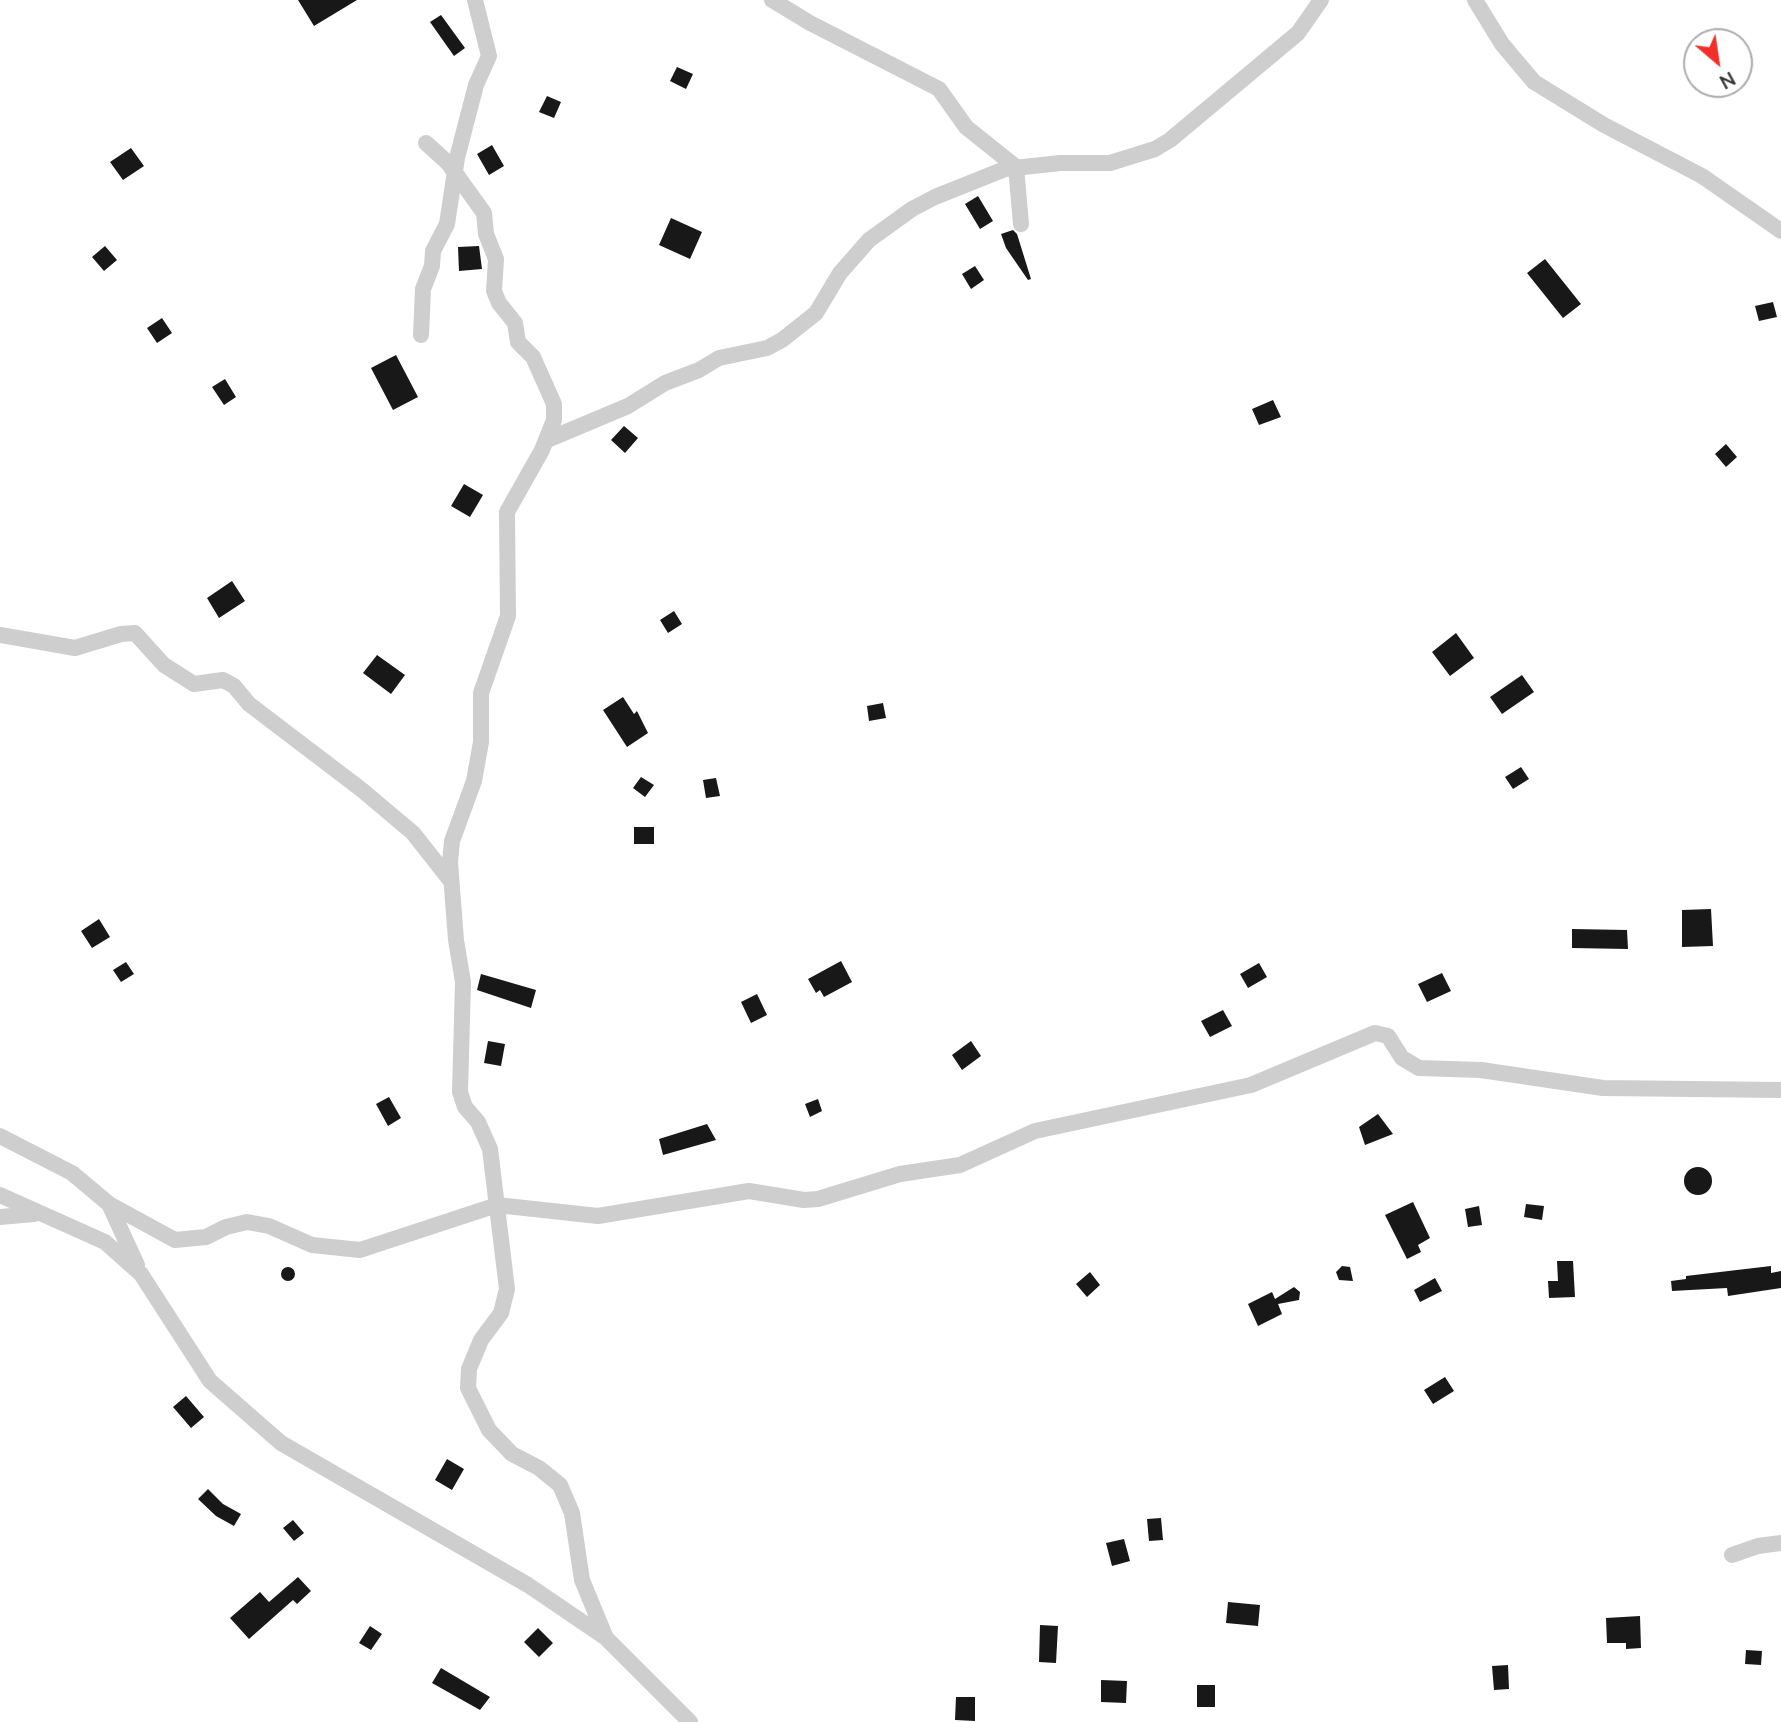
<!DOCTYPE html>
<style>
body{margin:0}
#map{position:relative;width:1781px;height:1722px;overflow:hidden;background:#fff;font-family:"Nunito Sans",sans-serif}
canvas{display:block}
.north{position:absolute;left:1683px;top:28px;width:70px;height:70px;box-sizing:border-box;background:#fff;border:2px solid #adadad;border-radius:50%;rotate:151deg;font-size:19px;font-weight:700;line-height:28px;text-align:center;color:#313131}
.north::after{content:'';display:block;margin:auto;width:24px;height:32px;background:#f32d27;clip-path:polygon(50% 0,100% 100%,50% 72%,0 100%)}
</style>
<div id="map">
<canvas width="1781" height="1722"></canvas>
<div class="north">N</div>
</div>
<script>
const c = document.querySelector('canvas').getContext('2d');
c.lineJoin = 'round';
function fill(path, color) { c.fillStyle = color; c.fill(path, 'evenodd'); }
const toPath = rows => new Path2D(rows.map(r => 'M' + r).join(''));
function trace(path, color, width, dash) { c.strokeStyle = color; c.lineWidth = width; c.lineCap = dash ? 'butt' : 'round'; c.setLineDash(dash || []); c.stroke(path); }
fill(toPath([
 [298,0,357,0,314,26],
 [441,15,465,48,454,56,430,22],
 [677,67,693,74,686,89,670,81],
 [547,96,561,102,554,118,539,112],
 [492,145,504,166,489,175,477,154],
 [131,148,144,166,123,180,110,162],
 [978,196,993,221,980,229,965,204],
 [671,218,702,232,690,259,659,245],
 [1013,230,1017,234,1031,279,1028,280,1006,248,1001,234],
 [105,246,117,260,104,271,92,257],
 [479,246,482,269,459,271,458,247],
 [1545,259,1581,304,1563,318,1527,273],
 [975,266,984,280,971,289,962,274],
 [1773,302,1777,317,1759,321,1755,306],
 [162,318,172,333,157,343,147,328],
 [396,355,418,397,393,410,371,368],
 [225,379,236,397,224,405,212,387],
 [1273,400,1281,417,1259,425,1252,409],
 [624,426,638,438,625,453,611,440],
 [1726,444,1737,457,1726,467,1715,454],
 [464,484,483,495,470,517,451,506],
 [232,581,245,601,219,618,207,598],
 [674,611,682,624,668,633,660,620],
 [1456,633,1474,658,1450,676,1432,652],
 [377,655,405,675,391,694,363,673],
 [1522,675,1534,692,1502,714,1490,697],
 [623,697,634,714,637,711,648,733,627,747,603,710],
 [883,703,886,718,869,721,867,706],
 [1521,767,1529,779,1513,789,1505,777],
 [641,777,654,785,645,797,633,788],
 [716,778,720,796,706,798,703,780],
 [634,827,654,827,654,844,634,844],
 [1711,909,1713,946,1682,947,1682,910],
 [99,919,110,937,92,948,81,931],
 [1572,929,1627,930,1628,949,1572,948],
 [841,961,852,982,824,997,820,990,816,993,808,979],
 [126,962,134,974,121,982,113,970],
 [1259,963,1267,977,1248,988,1240,974],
 [1442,973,1451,991,1427,1002,1418,984],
 [481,974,536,990,531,1008,477,990],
 [757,994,767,1015,751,1023,741,1002],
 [1223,1010,1232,1026,1210,1037,1201,1021],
 [488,1041,505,1044,501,1066,484,1063],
 [971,1041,981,1056,962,1070,952,1055],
 [389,1097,401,1118,388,1126,376,1104],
 [818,1099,822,1111,810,1117,805,1104],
 [1378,1114,1393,1134,1365,1145,1359,1127],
 [707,1124,716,1140,663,1155,659,1139],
 '1684 1181a14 14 0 1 1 28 0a14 14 0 1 1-28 0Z',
 [1413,1202,1430,1238,1418,1245,1421,1252,1407,1259,1385,1215],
 [1526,1204,1544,1206,1542,1220,1524,1217],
 [1479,1206,1482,1225,1468,1227,1465,1209],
 [1557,1261,1573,1261,1575,1297,1549,1298,1548,1281,1558,1281],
 [1342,1266,1350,1267,1353,1281,1339,1280,1336,1272],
 [1771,1266,1771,1273,1781,1271,1781,1288,1728,1296,1727,1288,1672,1291,1671,1281,1686,1279,1686,1276],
 '281 1274a7 7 0 1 1 14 0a7 7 0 1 1-14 0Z',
 [1090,1272,1100,1285,1087,1297,1076,1284],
 [1435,1278,1442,1291,1420,1302,1414,1290],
 [1294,1287,1300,1292,1299,1300,1278,1304,1282,1314,1258,1326,1248,1304,1272,1292,1275,1299],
 [1445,1377,1454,1391,1433,1404,1424,1390],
 [186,1396,204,1417,191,1428,173,1407],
 [447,1459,464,1469,452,1490,435,1480],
 [208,1489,223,1504,241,1514,234,1526,216,1516,198,1499],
 [1161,1518,1163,1540,1149,1541,1147,1519],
 [293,1520,304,1533,294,1541,283,1528],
 [1124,1539,1130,1561,1112,1566,1106,1543],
 [298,1577,311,1591,297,1604,293,1600,249,1639,230,1618,260,1592,269,1602],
 [1228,1602,1260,1605,1258,1626,1226,1623],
 [1640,1616,1641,1648,1626,1649,1626,1643,1607,1643,1606,1618],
 [1040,1625,1058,1626,1056,1663,1039,1662],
 [370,1626,382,1634,371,1650,359,1643],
 [538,1628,553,1643,539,1657,524,1642],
 [1746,1650,1762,1651,1761,1665,1745,1664],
 [1508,1665,1509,1689,1494,1690,1492,1666],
 [441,1668,490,1697,480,1710,432,1683],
 [1101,1680,1127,1681,1126,1703,1101,1702],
 [1197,1685,1215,1685,1215,1707,1197,1707],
 [956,1697,975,1697,975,1721,955,1720]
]), '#181818');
trace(toPath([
 [772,0,810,23,939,89,966,127,1016,167,1021,224],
 [1475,0,1502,44,1534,82,1604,125,1702,176,1781,231],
 [426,143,448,163,484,213,486,234,496,259,494,291,499,303,515,323,518,342,533,357,554,404,554,420,542,450,507,512,508,616,481,693,481,742,474,781,452,841,450,862,456,940,463,982,460,1092,465,1107,478,1122,490,1149,507,1289,501,1313,481,1340,469,1369,468,1388,489,1430,512,1454,539,1468,560,1485,572,1513,582,1580,606,1638],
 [421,335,423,289,432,266,433,251,447,224,457,158,476,85,489,56,475,0],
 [547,440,628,406,665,383,699,370,719,358,767,348,782,340,816,313,840,273,869,240,912,209,935,197,1005,169,1060,163,1110,163,1155,149,1170,140,1298,33,1321,0],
 [0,635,75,648,121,634,135,633,164,665,194,684,223,680,234,686,249,704,362,790,413,833,450,880],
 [0,1136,72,1173,109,1204,175,1240,206,1237,226,1227,247,1222,269,1226,312,1245,360,1250,497,1205,598,1216,749,1191,804,1200,818,1199,900,1174,960,1165,1035,1131,1251,1085,1375,1033,1388,1036,1402,1058,1419,1068,1481,1070,1603,1088,1781,1090],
 [0,1195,105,1242,141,1274,210,1381,281,1443,528,1585,606,1638,690,1722],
 [109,1204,137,1265],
 [0,1217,34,1214],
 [1732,1555,1758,1546,1781,1543]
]), '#cecece', 16);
</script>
